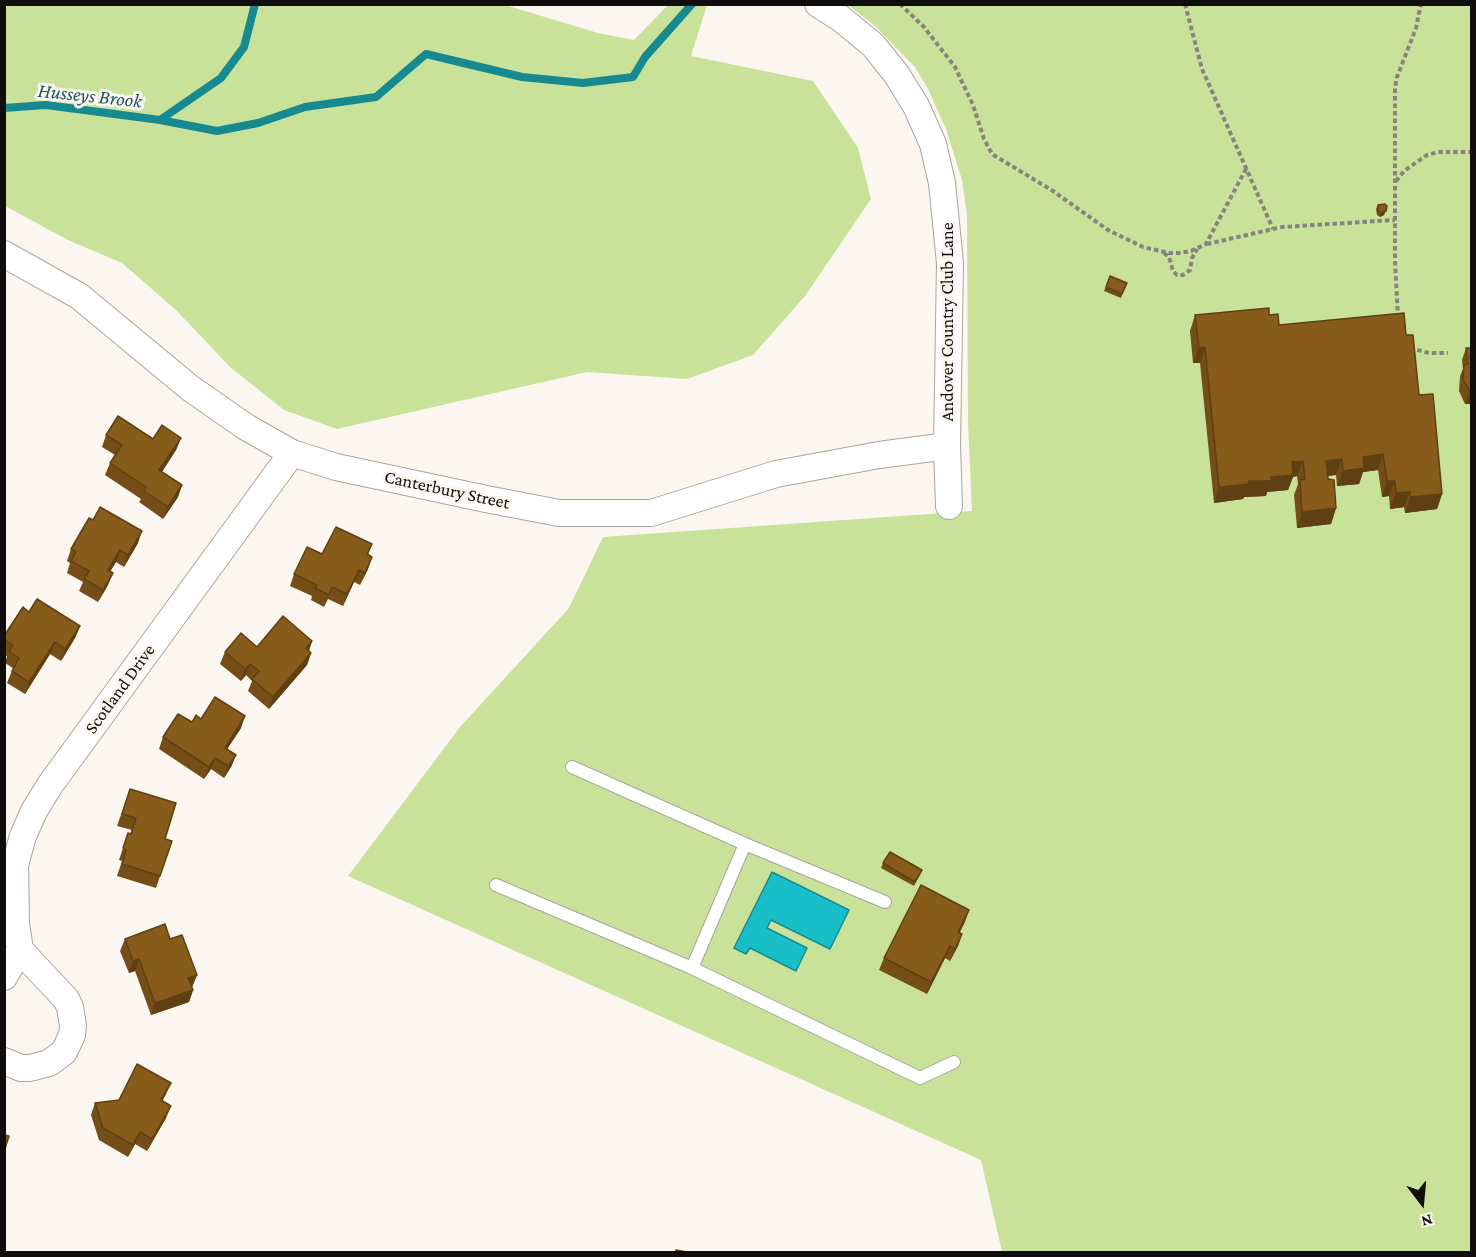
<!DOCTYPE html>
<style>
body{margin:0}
#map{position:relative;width:1476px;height:1257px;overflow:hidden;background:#fbf6f0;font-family:"Crimson Pro",serif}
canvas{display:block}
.frame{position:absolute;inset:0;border:6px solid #100e0c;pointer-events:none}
.north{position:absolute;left:1392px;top:1173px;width:60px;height:60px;-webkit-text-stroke:4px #fbf6f0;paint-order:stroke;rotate:164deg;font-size:16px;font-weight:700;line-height:24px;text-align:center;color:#100e0c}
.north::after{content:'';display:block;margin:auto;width:21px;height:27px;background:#100e0c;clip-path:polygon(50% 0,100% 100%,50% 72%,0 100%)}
</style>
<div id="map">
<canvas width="1476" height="1257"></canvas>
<div class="frame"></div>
<div class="north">N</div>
</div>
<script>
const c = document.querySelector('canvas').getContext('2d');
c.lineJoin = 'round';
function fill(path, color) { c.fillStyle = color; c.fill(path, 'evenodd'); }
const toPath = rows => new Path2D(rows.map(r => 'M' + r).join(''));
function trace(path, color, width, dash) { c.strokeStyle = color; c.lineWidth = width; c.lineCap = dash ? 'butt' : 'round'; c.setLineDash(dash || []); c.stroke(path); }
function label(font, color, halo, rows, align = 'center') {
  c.font = font + ' "Crimson Pro",serif'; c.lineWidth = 6; c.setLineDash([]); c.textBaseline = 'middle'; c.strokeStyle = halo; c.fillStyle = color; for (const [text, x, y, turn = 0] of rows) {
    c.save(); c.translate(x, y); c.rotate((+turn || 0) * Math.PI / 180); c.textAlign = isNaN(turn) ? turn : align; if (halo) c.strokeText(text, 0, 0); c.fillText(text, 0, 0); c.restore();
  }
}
fill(toPath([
 [4,5,505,5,598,33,634,40,668,5,707,5,691,56,813,81,858,148,871,199,805,296,753,355,687,379,587,372,337,429,284,410,230,367,176,310,122,263,68,240,5,206],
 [848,5,1471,5,1471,1252,1002,1252,981,1160,348,876,460,727,569,608,603,537,972,511,968,422,967,215,962,180,946,129,928,89,915,67,875,26]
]), '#c9e29a');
const water = toPath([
 [772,872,849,910,830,949,771,920,767,928,807,948,796,971,750,948,746,954,734,948,772,872]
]);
fill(water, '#18bfc8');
trace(water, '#168a90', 1.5);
trace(toPath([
 [4,108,46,105,160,120,221,78,244,47,255,4],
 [160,120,217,131,258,123,305,107,376,97,426,54,522,77,583,83,633,77,645,57,692,4]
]), '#168a90', 8);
const lane = toPath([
 [572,767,745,844],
 [496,885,692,968],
 [885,902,745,844,692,968,920,1078,954,1062]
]);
const street = toPath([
 [818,4,840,18,873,45,897,75,916,106,933,144,942,183,950,263,947,446,949,506],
 [4,254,79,296,190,388,246,427,292,453,336,467,486,499,559,513,651,513,776,474,879,455,947,446],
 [4,977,20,950],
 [4,1061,21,1068,30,1068,49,1063,64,1052,72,1035,73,1026,70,1007,66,999,20,950,16,923,15,865,23,836,34,811,50,785,292,453]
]);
trace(lane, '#a9a49e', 14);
trace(street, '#a9a49e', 28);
trace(toPath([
 [900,4,924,27,955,67,973,105,984,139,992,154,1053,191,1108,230,1143,247,1169,253,1179,253,1191,251,1206,244,1247,167],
 [1185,4,1202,69,1273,229],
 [1396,181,1404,171,1427,155,1438,152,1472,152],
 [1207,244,1282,227,1395,220],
 [1164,253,1169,257,1173,271,1177,275,1183,275,1190,270,1192,258,1197,249],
 [1398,318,1395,261,1395,88,1397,77,1416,28,1421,4],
 [1410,348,1429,353,1448,353]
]), '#87837f', 4, [4.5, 3]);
trace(lane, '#fff', 12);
trace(street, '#fff', 26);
fill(toPath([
 [1378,205,1384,215,1380,217,1377,215,1376,209],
 [1110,276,1127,283,1121,298,1104,291],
 [1195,315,1269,315,1279,325,1406,335,1442,494,1437,509,1405,513,1404,507,1390,509,1389,496,1382,497,1378,470,1363,472,1359,484,1337,486,1336,475,1328,476,1336,508,1331,524,1297,528,1294,495,1298,484,1297,476,1293,477,1288,490,1267,492,1266,496,1244,497,1243,499,1214,503,1200,363,1193,363,1190,331],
 [1466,348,1472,348,1472,411,1471,404,1465,404,1459,391,1460,376,1463,369,1462,360],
 [106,435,153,439,181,438,176,450,162,472,182,485,178,497,163,519,139,502,141,499,105,475,110,463,115,455,102,447],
 [138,543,124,567,116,562,110,571,108,585,98,602,79,591,83,582,67,573,70,563,67,561,71,549],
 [372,544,368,555,368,569,360,585,354,582,343,606,328,599,324,607,311,600,312,596,290,586,294,574,322,554],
 [29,612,80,626,75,638,61,661,50,654,25,694,7,683,13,668,5,663,7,656,4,655,4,636],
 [312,641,309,651,311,653,307,665,269,709,248,691,252,681,246,675,241,681,220,664,225,652,257,647],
 [201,719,241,728,227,749,236,755,231,767,224,778,211,769,204,779,159,749,163,737],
 [130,789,165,839,172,841,156,888,117,876,122,861,119,860,128,833,130,834,132,830,117,826],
 [883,863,922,870,914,886,881,868],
 [969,910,959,933,962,934,958,946,950,961,945,958,927,994,879,970,884,958],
 [125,939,170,939,197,975,192,987,193,990,189,1002,151,1015,135,971,129,973,120,951],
 [166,1094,162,1101,166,1118,147,1151,135,1144,128,1157,99,1140,91,1115,95,1103]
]), '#744e16');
fill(toPath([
 [1386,211,1384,215,1380,217,1381,213],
 [1205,347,1200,363,1193,363,1199,348],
 [1470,392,1472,392,1471,404,1465,404],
 [181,438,176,450,155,482,159,470],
 [1383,454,1378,470,1363,472,1359,484,1337,486,1343,471,1363,457],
 [1342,459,1336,475,1321,476,1326,461],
 [1303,461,1297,476,1293,477,1288,490,1267,492,1266,496,1244,497,1243,499,1214,503,1219,487,1271,477,1292,462],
 [1387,481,1395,481,1389,496,1382,497],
 [182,485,178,497,163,519,168,507],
 [1410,492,1404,507,1390,509,1396,493],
 [1442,494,1437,509,1405,513,1410,497],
 [1336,508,1331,524,1297,528,1302,512],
 [142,531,138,543,124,567,128,555],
 [120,550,116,562,104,582,108,570],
 [372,557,368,569,360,585,365,573],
 [359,570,354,582,343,606,347,594],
 [113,573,108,585,98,602,103,590],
 [80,626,75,638,61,661,65,649],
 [312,641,308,653,306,648],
 [55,642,50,654,25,694,29,682],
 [311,653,307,665,269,709,273,697],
 [250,664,246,675,241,681,245,669],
 [245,716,241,728,220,760,225,748],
 [236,755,231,767,224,778,228,766],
 [215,758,211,769,204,779,209,767],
 [969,910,965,922,954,944,958,932],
 [962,934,958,946,950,961,955,949],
 [950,946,945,958,927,994,931,982],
 [139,959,135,971,129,973,133,961],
 [197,975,192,987,184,990,188,978],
 [193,990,189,1002,151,1015,155,1003],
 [171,1083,166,1094,156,1112,161,1100],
 [171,1106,166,1118,147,1151,152,1139],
 [140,1132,135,1144,128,1157,133,1145]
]), '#5e4012');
const building = toPath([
 [1385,204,1387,206,1386,211,1381,213,1378,211,1378,205,1385,204],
 [1110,276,1127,283,1122,294,1106,287,1110,276],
 [1269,308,1269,315,1278,314,1279,325,1404,313,1406,335,1413,335,1419,395,1433,394,1442,494,1410,497,1410,492,1396,493,1395,481,1387,481,1383,454,1363,457,1364,468,1343,471,1342,459,1326,461,1328,479,1334,480,1336,508,1302,512,1300,480,1305,479,1303,461,1292,462,1293,475,1271,477,1271,481,1249,481,1249,484,1219,487,1205,347,1199,348,1195,315,1269,308],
 [1466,348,1472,348,1472,392,1470,392,1463,379,1464,365,1468,364,1466,348],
 [118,416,153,439,162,425,181,438,159,470,182,485,168,507,144,491,146,487,110,463,122,445,106,435,118,416],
 [100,507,142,531,128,555,120,550,108,570,113,573,103,590,84,579,89,571,71,561,76,552,71,549,89,518,93,520,100,507],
 [336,527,372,544,367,554,372,557,365,573,359,570,347,594,332,587,329,595,315,588,317,585,294,574,307,547,322,554,336,527],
 [37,599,80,626,65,649,55,642,29,682,12,671,19,658,9,651,13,645,4,640,4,636,23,607,29,612,37,599],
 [283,616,312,641,306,648,311,653,273,697,252,679,259,671,250,664,245,669,225,652,241,633,257,647,283,616],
 [215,697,245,716,225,748,236,755,228,766,215,758,209,767,163,737,178,714,192,722,196,715,201,719,215,697],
 [130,789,176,803,165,839,172,841,160,876,122,864,126,850,123,848,128,833,131,834,136,818,122,814,130,789],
 [890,852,922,870,915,882,883,863,890,852],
 [921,885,969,910,958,932,962,934,955,949,950,946,931,982,884,958,921,885],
 [165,924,170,939,182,935,197,975,188,978,193,990,155,1003,139,959,133,961,125,939,165,924],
 [137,1064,171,1083,161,1100,171,1106,152,1139,140,1132,133,1145,103,1128,95,1103,119,1100,137,1064],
 [4,1135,9,1136,4,1152,4,1135],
 [676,1250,687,1252,676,1252,676,1250]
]);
fill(building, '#875b19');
trace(building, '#5e4012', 1.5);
label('18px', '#100e0c', '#fbf6f0', [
 ["Andover Country Club Lane",947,322,-90],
 ["Canterbury Street",447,490,12],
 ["Scotland Drive",120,689,-54]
]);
label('italic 20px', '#1a575b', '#fbf6f0', [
 ["Husseys Brook",90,96,6]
]);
</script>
